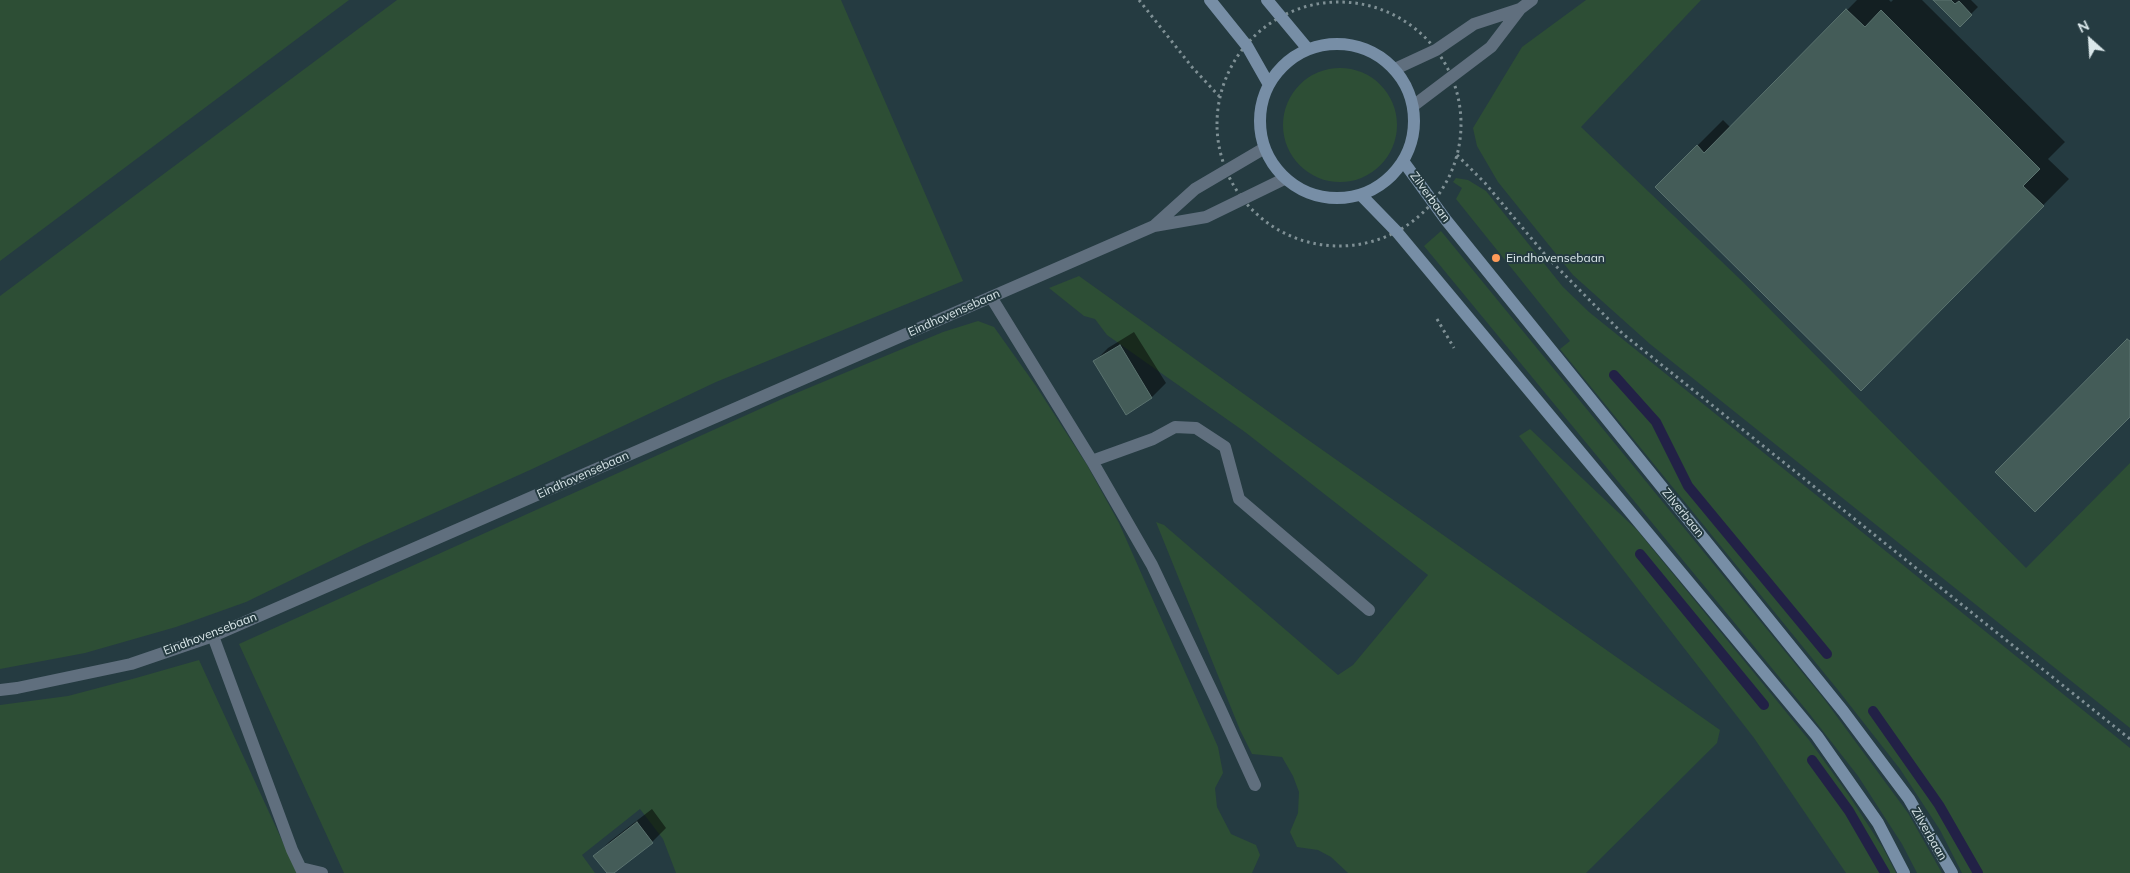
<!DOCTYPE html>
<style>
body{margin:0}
#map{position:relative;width:2130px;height:873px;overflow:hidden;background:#253b41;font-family:Mulish,sans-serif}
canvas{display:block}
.north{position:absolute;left:2065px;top:15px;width:50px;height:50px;-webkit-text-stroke:4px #253b41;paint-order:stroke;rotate:334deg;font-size:14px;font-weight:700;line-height:20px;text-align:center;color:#dae7ea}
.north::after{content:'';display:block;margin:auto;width:18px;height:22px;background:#dae7ea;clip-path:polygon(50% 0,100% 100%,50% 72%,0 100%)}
</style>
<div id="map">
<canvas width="2130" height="873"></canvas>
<div class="north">N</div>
</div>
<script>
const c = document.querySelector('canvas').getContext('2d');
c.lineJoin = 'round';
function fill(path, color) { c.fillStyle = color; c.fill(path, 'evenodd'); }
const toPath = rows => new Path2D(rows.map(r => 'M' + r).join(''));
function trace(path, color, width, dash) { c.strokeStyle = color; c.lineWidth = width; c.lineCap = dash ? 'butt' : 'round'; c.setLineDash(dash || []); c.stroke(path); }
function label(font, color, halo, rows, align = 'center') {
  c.font = font + ' Mulish,sans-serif'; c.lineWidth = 4; c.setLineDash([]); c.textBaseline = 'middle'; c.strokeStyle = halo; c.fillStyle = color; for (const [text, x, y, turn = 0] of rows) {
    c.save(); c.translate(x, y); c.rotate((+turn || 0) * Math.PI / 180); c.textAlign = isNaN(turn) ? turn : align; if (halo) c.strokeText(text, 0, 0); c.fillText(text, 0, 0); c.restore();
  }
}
fill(toPath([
 [0,0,349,0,0,261],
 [397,0,841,0,963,281,716,382,530,470,363,545,246,602,176,627,85,653,0,669,0,296],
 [1586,0,1701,0,1581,127,1743,282,2026,568,2130,463,2130,728,1650,344,1573,275,1498,182,1477,146,1473,128,1522,47],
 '1283 125a57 57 0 1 1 114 0a57 57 0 1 1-114 0Z',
 [1456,178,1468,180,1486,191,1563,287,1589,312,2130,748,2130,873,1962,873,1940,830,1900,769,1838,690,1560,349,1570,341,1456,199,1462,188,1453,182],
 [1441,231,1824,699,1908,813,1942,873,1917,873,1902,844,1858,776,1808,712,1424,246],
 [1079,276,1304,437,1720,730,1717,743,1586,873,1348,873,1331,857,1318,850,1297,847,1290,832,1298,813,1299,792,1293,776,1282,757,1252,754,1240,730,1156,522,1164,525,1338,675,1353,665,1428,575,1245,432,1107,335,1095,319,1084,316,1049,288],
 [978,321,994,327,1036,386,1087,465,1119,523,1218,747,1223,773,1215,788,1217,807,1231,834,1256,845,1260,855,1252,873,676,873,663,839,640,809,582,855,595,873,344,873,239,644,782,399,943,332],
 [1530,429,1637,530,1809,740,1848,794,1883,848,1896,873,1846,873,1754,738,1519,436],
 [199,660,297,873,0,873,0,705,68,696,136,678]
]), '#2d4e35');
fill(toPath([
 [1857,0,1889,0,1891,2,1893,0,1922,0,2065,142,2048,159,2069,179,1861,389,1657,186,1723,120,1731,128],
 [1935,0,1971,0,1978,7,1960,25],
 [1134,332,1166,383,1152,397,1126,413,1094,362,1108,348],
 [652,809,666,828,652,842,612,873,608,873,595,856,609,842]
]), '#0007');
trace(toPath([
 [1614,375,1656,422,1688,486,1827,654],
 [1640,554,1764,705],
 [1873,711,1939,805,1978,873],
 [1812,760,1849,811,1885,873]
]), '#222146', 10);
const building = toPath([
 [1933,0,1951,0,1955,4,1959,1,1972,15,1960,27,1933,0],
 [1846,9,1865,27,1881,10,2040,169,2023,186,2044,206,1861,391,1655,187,1697,145,1704,153,1846,9],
 [2127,339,2130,341,2130,417,2035,512,1995,472,2127,339],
 [1120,345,1152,398,1126,415,1093,361,1120,345],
 [637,822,653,843,614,873,607,873,593,856,637,822]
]);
fill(building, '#445c58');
trace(building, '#5b736f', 1);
trace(toPath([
 [1139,0,1192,67,1219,96],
 '1217 124a122 122 0 1 1 244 0a122 122 0 1 1-244 0Z',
 [1457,155,1485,183,1547,257,1623,334,2130,739],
 [1437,319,1454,348]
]), '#7f9095', 3, [2.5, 4]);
trace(toPath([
 [991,297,1092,461,1153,439,1175,427,1196,428,1225,447,1239,499,1369,610],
 [1092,461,1152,565,1219,706,1255,785],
 [213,636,292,850,303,873],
 [301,868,322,873]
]), '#606f7e', 12);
trace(toPath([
 [1395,69,1436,50,1474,24,1520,9],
 [1413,106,1491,47,1520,9,1532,0],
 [1154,226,1195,189,1263,149],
 [0,690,17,688,131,664,213,636,1154,226,1206,217,1284,179]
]), '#606f7e', 12);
trace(toPath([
 [1210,0,1247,46,1268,83],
 [1267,0,1307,48],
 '1260 121a77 77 0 1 1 154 0a77 77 0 1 1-154 0Z',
 [1403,161,1446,220,1843,711,1909,799,1952,873],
 [1361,195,1397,232,1817,736,1878,823,1904,873]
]), '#778ea6', 12);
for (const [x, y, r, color] of [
 [1496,258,5,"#fe9b59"]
]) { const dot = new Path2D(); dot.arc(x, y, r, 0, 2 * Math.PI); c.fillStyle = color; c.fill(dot); trace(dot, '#253b41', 2); }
label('12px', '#dae7ea', '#253b41', [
 ["Zilverbaan",1430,197,54],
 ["Eindhovensebaan",954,313,-24],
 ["Eindhovensebaan",583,475,-24],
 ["Zilverbaan",1683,513,51],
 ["Eindhovensebaan",210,634,-21],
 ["Zilverbaan",1929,834,60]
]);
label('12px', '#dae7ea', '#253b41', [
 ["Eindhovensebaan",1506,258]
], 'left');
</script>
